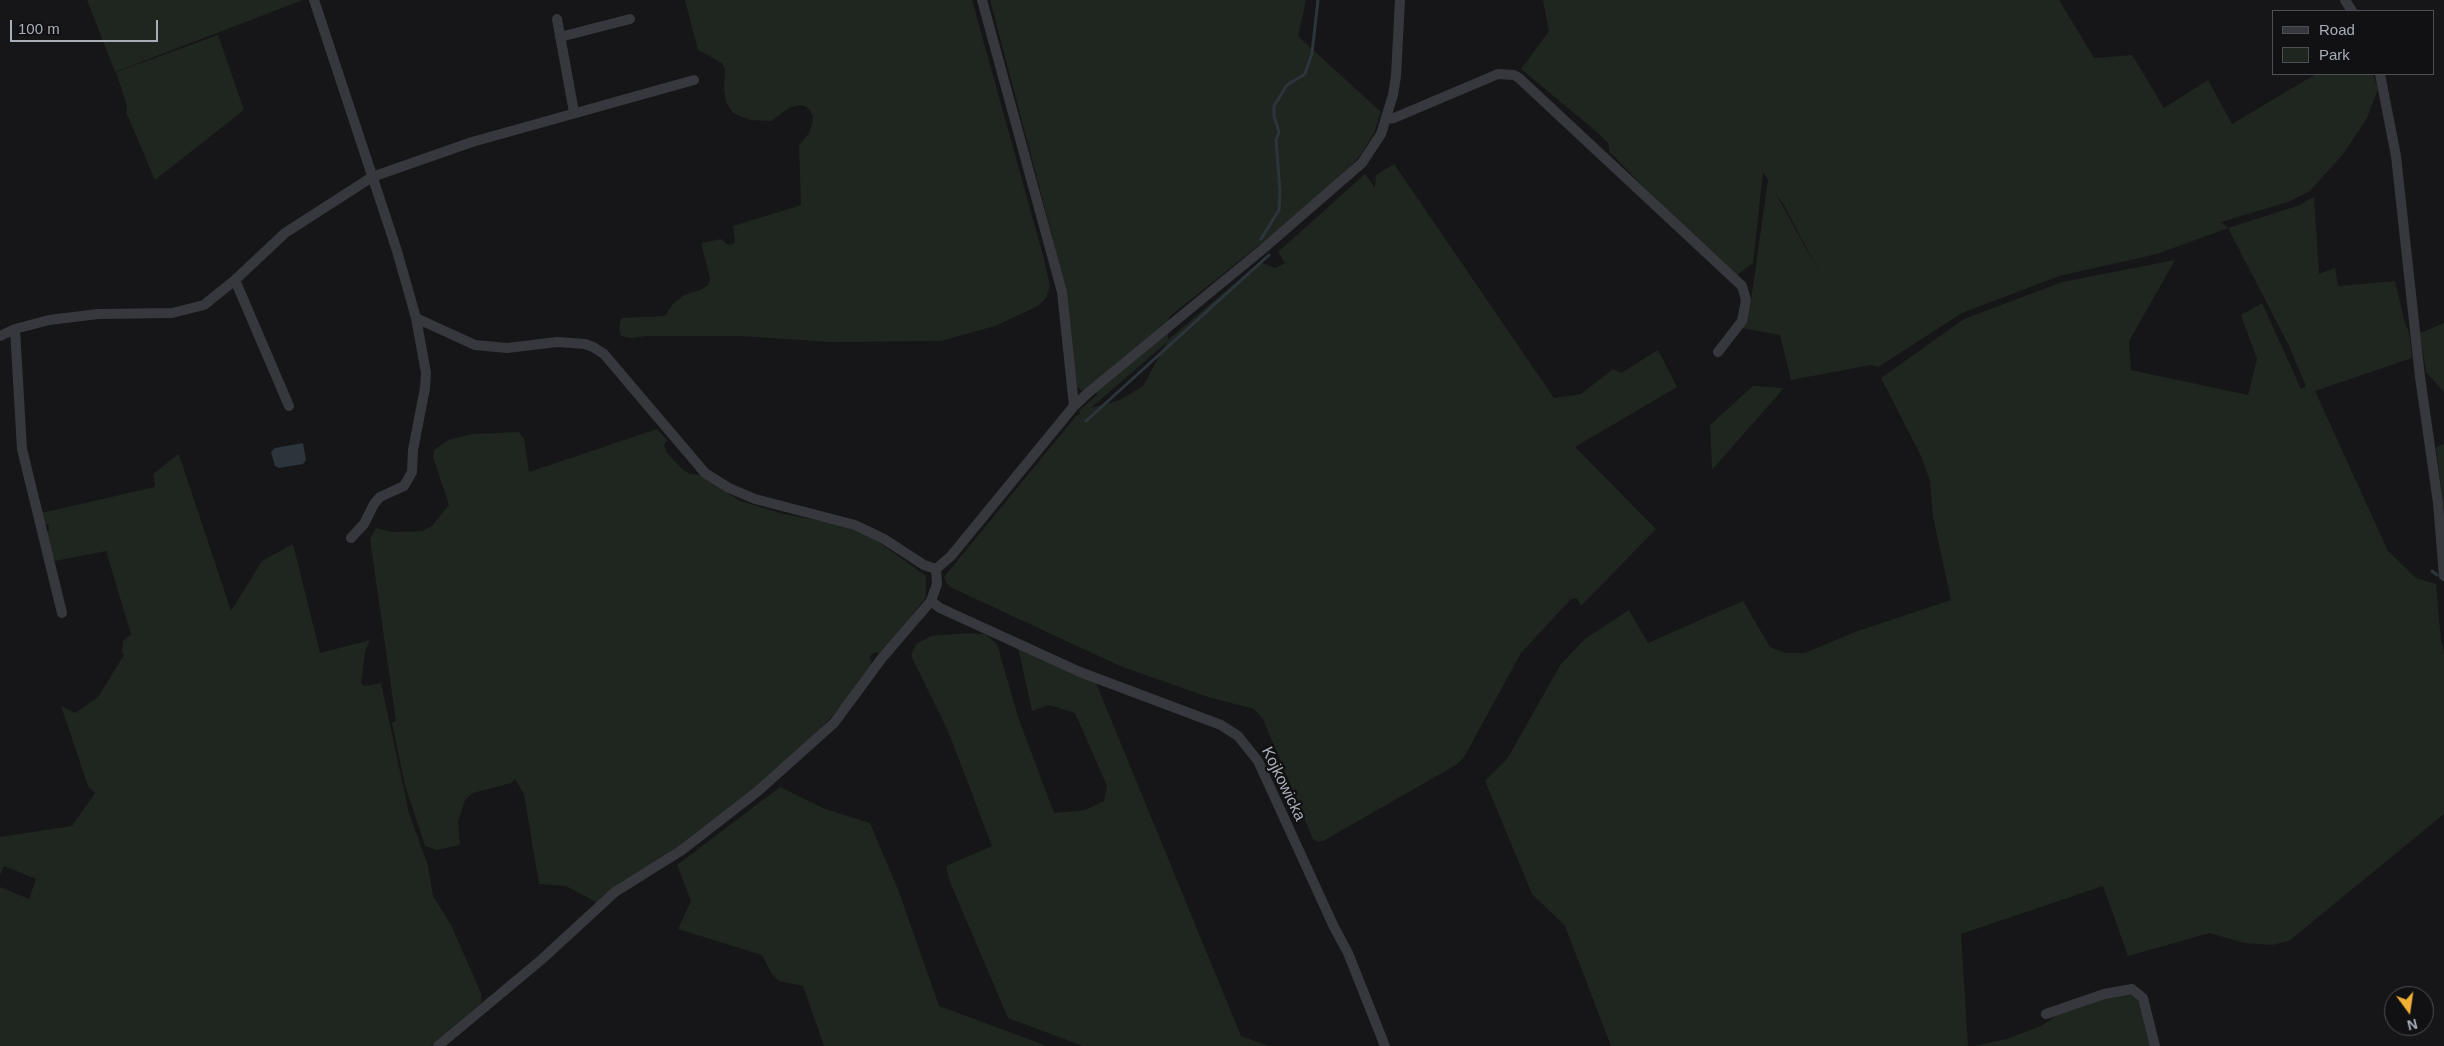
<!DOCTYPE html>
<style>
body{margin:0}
#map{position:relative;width:2444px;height:1046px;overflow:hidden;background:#161618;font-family:Arial,sans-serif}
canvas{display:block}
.legend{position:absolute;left:2272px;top:10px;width:162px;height:65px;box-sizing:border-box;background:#111113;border:1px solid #4d4f55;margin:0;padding:6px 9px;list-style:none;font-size:15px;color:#a8adb8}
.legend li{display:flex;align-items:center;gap:10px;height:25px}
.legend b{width:25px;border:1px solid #4d4f55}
.north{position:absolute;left:2384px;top:986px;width:50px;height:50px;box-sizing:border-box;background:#111113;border:1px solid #4d4f55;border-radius:50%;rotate:166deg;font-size:14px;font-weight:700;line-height:20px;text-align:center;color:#a8adb8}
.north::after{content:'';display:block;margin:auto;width:18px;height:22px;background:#f2b134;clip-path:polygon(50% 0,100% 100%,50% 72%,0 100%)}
.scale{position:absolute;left:10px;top:20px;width:148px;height:22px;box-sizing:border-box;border:2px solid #a8adb8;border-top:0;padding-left:6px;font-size:15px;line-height:18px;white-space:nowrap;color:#a8adb8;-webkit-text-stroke:4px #111113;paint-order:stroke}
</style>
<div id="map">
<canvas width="2444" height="1046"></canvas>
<ul class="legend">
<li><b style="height:6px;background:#37383d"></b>Road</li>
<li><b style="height:14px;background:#1e261f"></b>Park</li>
</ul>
<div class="north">N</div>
<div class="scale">100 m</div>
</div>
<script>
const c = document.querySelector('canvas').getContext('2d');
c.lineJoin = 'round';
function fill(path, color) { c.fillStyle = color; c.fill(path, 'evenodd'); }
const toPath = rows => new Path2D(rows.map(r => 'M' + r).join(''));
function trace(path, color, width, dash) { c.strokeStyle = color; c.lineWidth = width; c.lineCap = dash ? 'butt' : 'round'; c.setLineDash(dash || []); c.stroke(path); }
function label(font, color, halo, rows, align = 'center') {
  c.font = font + ' Arial,sans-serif'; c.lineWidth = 4.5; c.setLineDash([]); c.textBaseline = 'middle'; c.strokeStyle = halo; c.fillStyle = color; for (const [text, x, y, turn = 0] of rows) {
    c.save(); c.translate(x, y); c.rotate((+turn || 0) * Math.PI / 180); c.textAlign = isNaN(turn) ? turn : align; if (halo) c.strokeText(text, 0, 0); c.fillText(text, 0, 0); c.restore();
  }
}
fill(toPath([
 [87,0,303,0,115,72],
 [685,0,972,0,1044,259,1050,286,1046,298,1038,306,995,326,941,341,830,342,741,336,646,336,632,338,621,336,619,328,621,318,665,316,673,304,684,295,700,290,708,285,710,278,701,243,721,239,728,245,733,244,735,241,733,226,801,205,799,145,809,133,812,124,813,117,810,110,805,106,798,105,789,108,771,121,750,120,733,113,726,102,724,89,725,69,722,63,698,50],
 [990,0,1306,0,1298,36,1381,112,1374,133,1362,153,1349,168,1303,210,1169,317,1168,340,1260,262,1275,268,1285,263,1278,252,1365,174,1375,188,1376,175,1394,164,1554,398,1581,394,1613,369,1621,373,1658,350,1677,387,1575,447,1656,529,1581,606,1577,598,1571,599,1521,653,1464,757,1456,765,1325,840,1318,842,1313,839,1263,719,1254,709,1208,697,1120,666,950,587,946,582,944,577,1076,416,1080,414,1079,411,1098,394,1081,390,1076,386,1050,240,1053,239],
 [1167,342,1143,386,1120,400,1091,408],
 [1543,0,2059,0,2094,58,2132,55,2164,108,2208,80,2232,124,2316,74,2373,74,2378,89,2367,118,2344,153,2310,191,2288,202,2221,222,2228,228,2300,205,2314,197,2319,274,2335,268,2338,286,2395,281,2405,323,2409,332,2412,358,2315,391,2388,551,2416,578,2436,584,2441,641,2444,651,2444,814,2289,941,2272,945,2244,943,2210,933,2128,956,2103,886,1961,934,1968,1046,1611,1046,1565,926,1532,894,1485,781,1507,759,1561,664,1585,639,1629,610,1648,643,1743,601,1770,647,1786,653,1805,653,1855,632,1951,600,1933,517,1930,481,1922,458,1881,378,1964,319,2062,282,2175,260,2129,341,2131,370,2248,395,2257,359,2241,315,2262,303,2301,389,2306,386,2289,346,2228,228,2157,254,2059,276,1962,313,1878,367,1871,365,1791,380,1780,335,1742,328,1750,307,1768,180,1763,172,1753,263,1737,275,1662,206,1610,152,1608,143,1598,133,1521,69,1549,31],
 [1776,194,1784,205,1822,277],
 [218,35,244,110,155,180,126,112,127,106,116,72],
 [2444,323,2444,392,2426,372,2420,333],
 [1753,386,1784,388,1712,470,1710,425],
 [657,429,667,440,664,445,667,453,682,469,690,474,701,475,740,501,784,514,837,524,870,536,926,576,926,597,881,655,876,652,872,654,870,657,872,664,842,705,799,752,693,837,598,903,566,886,539,884,524,794,515,779,511,783,473,793,465,800,458,821,460,845,437,850,425,846,405,785,392,723,396,721,370,539,376,528,392,532,422,531,432,526,449,505,433,457,434,450,448,440,472,434,519,432,524,439,529,472],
 [2444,444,2444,511,2436,447],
 [177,455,179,455,231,611,262,561,293,544,320,653,370,640,365,652,361,683,364,686,381,683,409,813,428,866,433,896,451,925,481,993,481,1003,431,1046,0,1046,0,887,29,899,36,879,4,866,0,875,0,837,72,826,95,793,88,786,61,706,75,713,98,697,124,655,122,652,123,641,131,634,106,551,55,561,52,558,45,532,49,531,49,528,48,524,45,525,41,513,155,487,153,474],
 [968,633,985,634,997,644,1018,717,1054,813,1085,810,1104,801,1107,786,1075,713,1049,705,1032,711,1018,648,1096,683,1241,1036,1269,1046,1083,1046,1008,1018,950,882,946,866,992,846,948,731,911,656,916,644,931,636],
 [780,787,825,809,870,823,899,892,939,1006,1047,1046,824,1046,803,986,779,981,771,973,762,955,678,929,691,901,677,865],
 [2122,988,2140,998,2150,1046,1975,1046,2007,1039,2043,1025,2065,1009]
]), '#1e261f');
fill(toPath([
 [303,443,306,460,303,464,279,468,275,466,271,452,275,448]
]), '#2c353c');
trace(toPath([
 [1261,239,1279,210,1280,191,1276,140,1279,132,1274,116,1274,106,1287,85,1305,74,1312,53,1318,0],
 [1086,421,1269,255],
 [2432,571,2437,575]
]), '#2c353c', 3);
trace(toPath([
 [314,0,397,251,416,318,475,345,507,348,557,342,585,344,593,347,604,354,705,473,729,488,755,499,855,525,884,539,924,565,936,569,951,556,1074,406,1089,392,1263,249,1362,163,1381,134,1393,95,1396,76,1400,0],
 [982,0,1062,292,1074,406],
 [2345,0,2352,11],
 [557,19,574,112],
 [560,37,630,19],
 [2380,74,2396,156,2420,377,2438,503,2444,576],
 [1387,119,1394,118,1498,74,1514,75,1519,78,1742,286,1746,300,1742,321,1718,352],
 [235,280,289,406],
 [15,329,22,449,62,613],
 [0,336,15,329,49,320,98,314,172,313,204,305,235,280,285,233,372,177,472,142,694,80],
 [351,538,364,524,374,504,380,497,404,486,412,472,413,450,425,388,426,373,416,318],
 [931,601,940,608,1080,672,1221,725,1238,736,1258,761,1334,927,1348,953,1385,1046],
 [2046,1014,2104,994,2132,989,2143,998,2155,1046],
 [438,1046,541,960,615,892,682,850,758,791,834,723,882,658,931,601,937,584,936,569]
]), '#37383d', 10);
label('16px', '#a8adb8', '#111113', [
 ["Kojkowicka",1283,784,64]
]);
</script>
